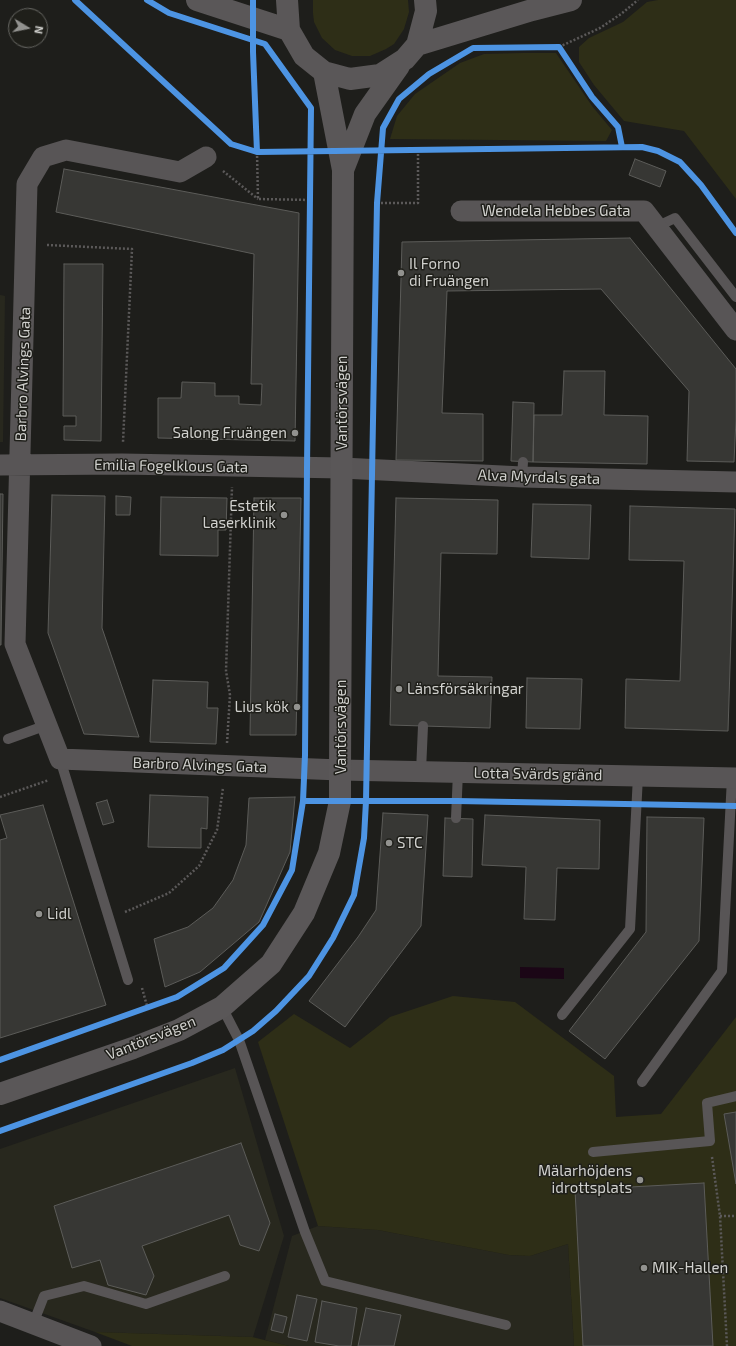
<!DOCTYPE html>
<meta charset="utf-8">
<style>
body{margin:0}
#map{position:relative;width:736px;height:1346px;overflow:hidden;background:#1e1e1b;font-family:"Exo 2",sans-serif}
canvas{display:block}
.north{position:absolute;left:8px;top:8px;width:40px;height:40px;box-sizing:border-box;background:#1f1f1a;border:1px solid #666662;border-radius:50%;rotate:100deg;font-size:11px;font-weight:700;line-height:16px;text-align:center;color:#d1d1ce}
.north::after{content:'';display:block;margin:auto;width:14px;height:18px;background:#92928f;clip-path:polygon(50% 0,100% 100%,50% 72%,0 100%)}
</style>
<div id="map">
<canvas width="736" height="1346"></canvas>
<div class="north">N</div>
</div>
<script>
const c = document.querySelector('canvas').getContext('2d');
c.lineJoin = 'round';
function fill(path, color) { c.fillStyle = color; c.fill(path, 'evenodd'); }
const toPath = rows => new Path2D(rows.map(r => 'M' + r).join(''));
function trace(path, color, width, dash) { c.strokeStyle = color; c.lineWidth = width; c.lineCap = dash ? 'butt' : 'round'; c.setLineDash(dash || []); c.stroke(path); }
function label(font, color, halo, rows, align = 'center') {
  c.font = font + ' "Exo 2",sans-serif'; c.lineWidth = 3; c.setLineDash([]); c.textBaseline = 'middle'; c.strokeStyle = halo; c.fillStyle = color; for (const [text, x, y, turn = 0] of rows) {
    c.save(); c.translate(x, y); c.rotate((+turn || 0) * Math.PI / 180); c.textAlign = isNaN(turn) ? turn : align; if (halo) c.strokeText(text, 0, 0); c.fillText(text, 0, 0); c.restore();
  }
}
fill(toPath([
 [0,295,5,296,3,442,0,442],
 [235,1068,284,1236,253,1337,95,1332,0,1298,0,1149],
 [318,1226,378,1230,509,1255,530,1256,568,1244,574,1346,289,1346,265,1340,292,1236]
]), '#28281e');
fill(toPath([
 [313,0,408,0,409,12,404,29,394,44,386,49,370,56,352,56,335,50,322,38,314,22,313,13],
 [658,0,736,0,736,199,684,131,624,121,594,85,579,62,579,47,589,38,623,22,647,2],
 [523,53,556,53,592,106,612,130,606,141,390,139,397,116,415,94,460,63,484,54],
 [453,996,515,1002,614,1076,616,1117,661,1114,736,1017,736,1346,574,1346,568,1244,530,1256,509,1255,378,1230,318,1226,258,1042,294,1014,350,1048,390,1017],
 [95,1332,252,1337,289,1346,132,1346]
]), '#2e2e17');
fill(toPath([
 [520,967,564,968,564,979,520,978]
]), '#1b0616');
const building = toPath([
 [635,159,666,171,660,187,629,175,635,159],
 [64,169,299,213,295,441,158,438,158,398,181,398,182,382,215,383,215,396,239,396,239,404,261,405,262,384,251,384,254,254,56,212,64,169],
 [630,238,736,369,736,419,734,462,687,461,689,391,601,289,447,291,442,413,483,414,483,461,396,460,402,242,630,238],
 [64,264,103,264,101,441,64,440,64,426,76,426,76,416,63,416,64,264],
 [564,371,605,371,604,415,648,416,647,464,533,462,534,415,562,415,564,371],
 [513,402,534,403,533,462,511,461,513,402],
 [0,494,3,494,1,645,0,645,0,494],
 [52,495,105,496,102,628,139,737,84,734,48,633,52,495],
 [116,496,131,497,130,515,116,515,116,496],
 [161,497,227,498,226,530,218,530,218,556,160,555,161,497],
 [254,498,301,498,296,735,250,735,254,498],
 [396,498,498,500,497,554,441,553,438,676,492,677,490,728,390,725,396,498],
 [533,504,591,505,589,559,531,557,533,504],
 [630,506,735,509,728,731,625,728,626,679,680,681,684,561,629,560,630,506],
 [527,678,582,679,580,729,526,728,527,678],
 [153,680,208,682,207,708,218,708,216,744,150,742,153,680],
 [150,795,208,797,207,829,201,828,201,848,148,847,150,795],
 [295,797,290,852,259,922,200,972,165,987,154,939,188,927,213,908,233,880,246,845,249,798,295,797],
 [107,800,114,822,103,825,96,803,107,800],
 [43,805,106,1005,0,1038,0,840,7,838,0,815,43,805],
 [383,813,428,815,421,926,345,1027,309,1001,358,937,376,910,383,813],
 [485,815,600,820,599,869,557,868,555,920,524,919,526,867,482,865,485,815],
 [647,817,704,818,699,941,605,1059,569,1031,646,932,647,817],
 [445,818,473,819,472,877,443,876,445,818],
 [736,1112,736,1184,724,1114,736,1112],
 [241,1143,270,1223,259,1251,240,1245,229,1215,142,1246,154,1276,146,1295,108,1285,100,1260,72,1268,54,1206,241,1143],
 [704,1183,713,1346,583,1346,575,1190,704,1183],
 [297,1295,317,1299,307,1341,288,1337,297,1295],
 [322,1301,357,1308,351,1346,339,1346,315,1342,322,1301],
 [366,1308,401,1315,394,1346,358,1346,366,1308],
 [275,1314,287,1317,283,1333,271,1330,275,1314]
]);
fill(building, '#373734');
trace(building, '#5c5c59', 1);
trace(toPath([
 [559,47,600,28,621,14,638,0],
 [257,152,258,199,311,200],
 [223,171,258,199],
 [377,203,418,203,418,150],
 [47,245,132,249,123,442],
 [227,743,230,695,226,671,232,487],
 [0,797,49,780],
 [125,912,169,893,199,866,217,830,223,788],
 [142,988,147,1006],
 [712,1157,720,1216,727,1346],
 [720,1216,736,1216]
]), '#5b5959', 2.5, [2, 2]);
trace(toPath([
 [656,227,675,218,736,297],
 [522,477,523,462],
 [8,739,47,725],
 [60,759,128,980],
 [421,771,423,726],
 [456,818,458,772],
 [222,1007,239,1040,305,1232,325,1281,506,1325],
 [562,1015,630,929,638,776],
 [642,1082,722,971,732,778],
 [593,1152,710,1141,707,1103,736,1096],
 [33,1324,44,1296,84,1286,146,1304,225,1276]
]), '#585556', 10);
trace(toPath([
 [206,157,180,172,66,150,43,157,27,184,15,644,60,759,340,770,736,778],
 [461,211,644,211,736,330],
 [0,465,122,464,342,468,522,477,736,482],
 [0,1311,91,1346]
]), '#585556', 21);
trace(toPath([
 [197,0,289,30],
 [287,0,289,30,304,56,324,72,350,79,380,75,405,59,417,45,426,11,425,0],
 [417,45,532,10,571,0],
 [343,170,365,114,399,66],
 [0,1094,133,1048,179,1030,222,1007,271,964,304,913,329,853,340,801,340,770,343,170,324,72]
]), '#5a5758', 22);
trace(toPath([
 [75,0,231,144,257,152,642,147,658,151,680,162,701,185,736,233],
 [253,0,253,52,257,152],
 [303,801,457,801,736,806],
 [0,1060,177,997,224,968,263,925,292,870,303,801,305,755,307,467,311,108,265,44,169,13,147,0],
 [0,1131,192,1063,223,1050,253,1031,276,1011,309,976,333,938,354,895,364,838,366,801,377,203,383,128,399,99,429,74,473,48,559,47,592,97,618,127,622,147]
]), '#4d94e3', 6);
for (const [x, y, r, color] of [
 [401,273,4,"#92928f"],
 [295,433,4,"#92928f"],
 [284,515,4,"#92928f"],
 [399,689,4,"#92928f"],
 [297,707,4,"#92928f"],
 [389,843,4,"#92928f"],
 [39,914,4,"#92928f"],
 [640,1180,4,"#92928f"],
 [644,1268,4,"#92928f"]
]) { const dot = new Path2D(); dot.arc(x, y, r, 0, 2 * Math.PI); c.fillStyle = color; c.fill(dot); trace(dot, '#1f1f1a', 1.5); }
label('15px', '#d1d1ce', '#1f1f1a', [
 ["Wendela Hebbes Gata",556,211],
 ["Barbro Alvings Gata",23,374,-88],
 ["Vantörsvägen",342,403,-90],
 ["Emilia Fogelklous Gata",171,466,1],
 ["Alva Myrdals gata",539,477,2],
 ["Vantörsvägen",341,727,-90],
 ["Barbro Alvings Gata",200,765,2],
 ["Lotta Svärds gränd",538,774,1],
 ["Vantörsvägen",151,1038,-22]
]);
label('15px', '#d1d1ce', '#1f1f1a', [
 ["Il Forno",409,264],
 ["di Fruängen",409,281],
 ["Salong Fruängen",287,433,"right"],
 ["Estetik",276,506,"right"],
 ["Laserklinik",276,523,"right"],
 ["Länsförsäkringar",407,689],
 ["Lius kök",289,707,"right"],
 ["STC",397,843],
 ["Lidl",47,914],
 ["Mälarhöjdens",632,1171,"right"],
 ["idrottsplats",632,1188,"right"],
 ["MIK-Hallen",652,1268]
], 'left');
</script>
